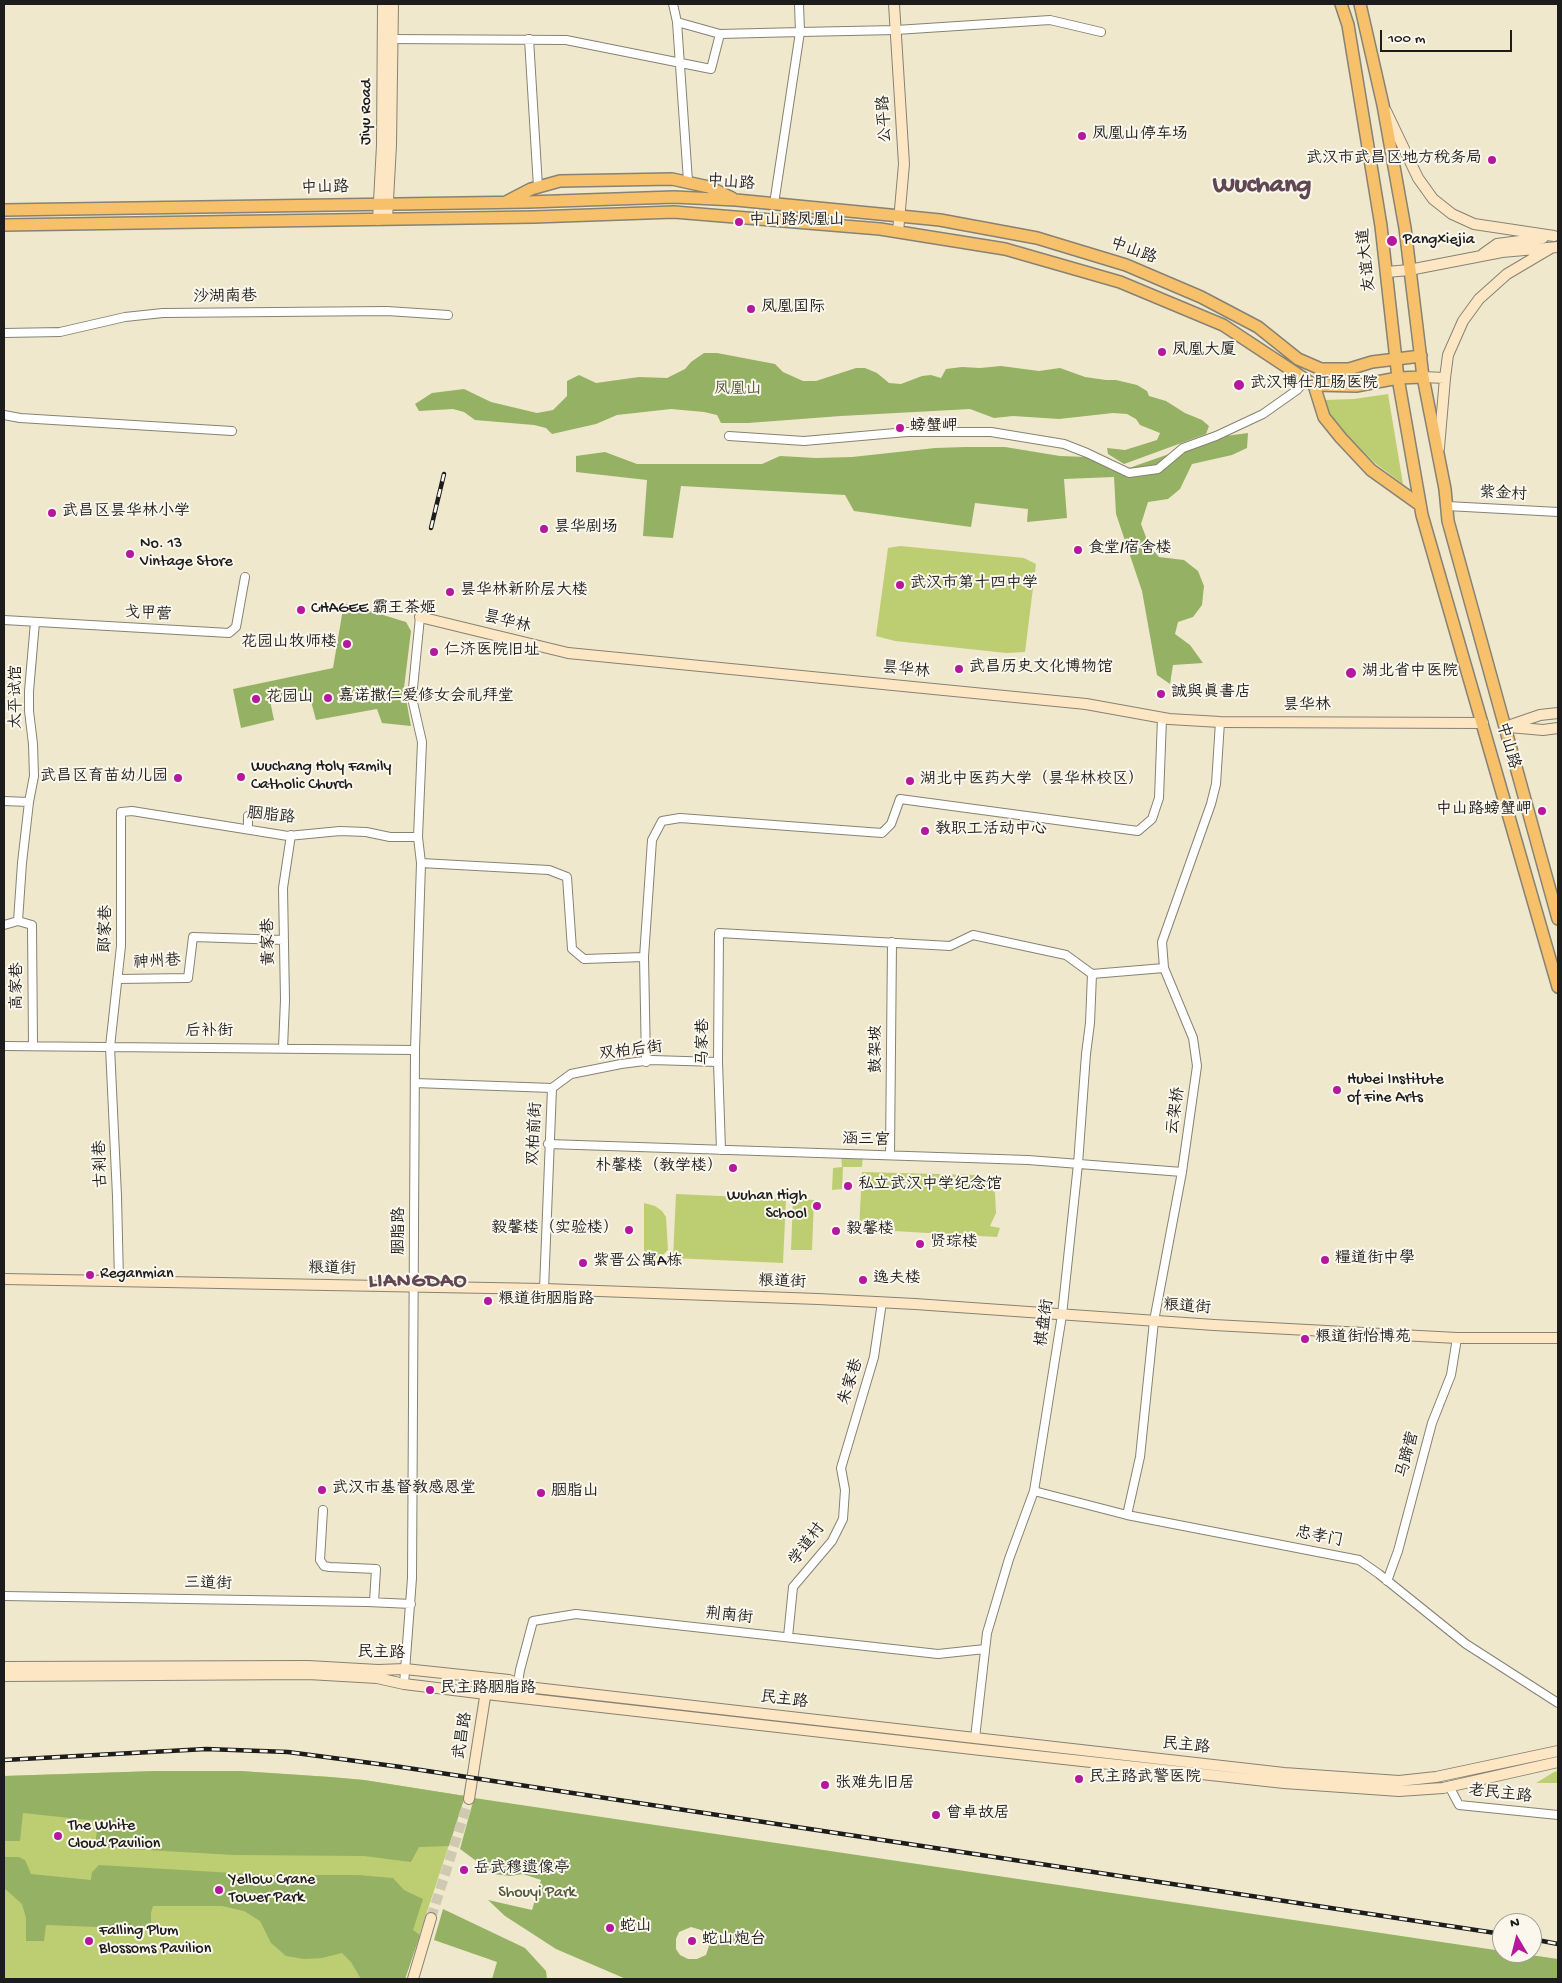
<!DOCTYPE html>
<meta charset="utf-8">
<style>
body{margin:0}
#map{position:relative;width:1562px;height:1983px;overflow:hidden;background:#f0e8cd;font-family:"Gochi Hand",sans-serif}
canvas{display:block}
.frame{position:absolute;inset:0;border:5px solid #1c1c1c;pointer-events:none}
.north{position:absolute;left:1492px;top:1913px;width:50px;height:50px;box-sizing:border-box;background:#fbf7ec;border:1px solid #a29f99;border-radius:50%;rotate:352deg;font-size:14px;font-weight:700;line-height:20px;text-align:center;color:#1c1c1c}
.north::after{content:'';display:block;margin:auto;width:18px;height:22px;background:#b5179e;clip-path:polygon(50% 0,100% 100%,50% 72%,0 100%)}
.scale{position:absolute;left:1380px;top:30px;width:132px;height:22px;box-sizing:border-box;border:2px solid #1c1c1c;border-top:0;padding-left:6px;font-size:15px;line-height:18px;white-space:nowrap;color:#1c1c1c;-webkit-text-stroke:4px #fbf7ec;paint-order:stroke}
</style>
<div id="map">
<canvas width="1562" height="1983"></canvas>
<div class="frame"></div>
<div class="north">N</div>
<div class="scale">100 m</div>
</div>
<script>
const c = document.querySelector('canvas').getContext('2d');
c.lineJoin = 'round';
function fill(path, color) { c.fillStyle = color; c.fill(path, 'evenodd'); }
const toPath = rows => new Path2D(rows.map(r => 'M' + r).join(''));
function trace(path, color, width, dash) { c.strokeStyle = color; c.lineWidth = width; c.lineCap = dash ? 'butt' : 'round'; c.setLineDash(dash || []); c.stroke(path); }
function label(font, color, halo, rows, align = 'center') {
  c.font = font + ' "Gochi Hand","LXGW WenKai TC",sans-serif'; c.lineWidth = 4; c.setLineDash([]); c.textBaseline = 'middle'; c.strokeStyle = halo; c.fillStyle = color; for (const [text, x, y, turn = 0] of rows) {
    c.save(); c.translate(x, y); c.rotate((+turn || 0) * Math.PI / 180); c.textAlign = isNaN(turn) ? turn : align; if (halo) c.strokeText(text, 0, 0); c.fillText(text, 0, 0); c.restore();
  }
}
fill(toPath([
 [1388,394,1403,484,1375,463,1353,442,1323,408,1324,400,1354,399],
 [900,546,1024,558,1036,564,1025,652,1006,653,895,641,876,636,888,548],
 [841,1154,863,1155,862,1167,843,1167,842,1189,832,1190,833,1168,842,1167],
 [862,1172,977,1175,986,1182,995,1193,996,1213,990,1226,1000,1228,997,1237,859,1229],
 [676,1194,786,1199,783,1263,673,1258],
 [793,1199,814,1200,812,1250,791,1250],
 [644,1203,655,1206,662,1211,666,1217,668,1250,660,1258,644,1258],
 [156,1771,240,1771,330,1777,364,1780,465,1796,405,1979,4,1979,4,1776],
 [1558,1771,1558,1783,1536,1783,1554,1772]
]), '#bcce71');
fill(toPath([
 [704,353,717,353,775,364,783,372,803,381,816,381,856,368,865,368,877,373,889,383,901,384,922,376,931,375,941,378,946,369,962,367,980,368,1001,366,1039,371,1060,368,1085,377,1106,380,1116,380,1137,385,1147,391,1149,396,1166,401,1185,413,1202,420,1209,426,1206,434,1124,464,1108,454,1107,448,1125,450,1157,440,1160,433,1140,425,1136,419,1127,414,1113,413,1059,419,1013,416,994,418,970,409,841,416,748,423,721,423,717,415,704,412,671,409,617,415,596,424,552,434,546,428,534,425,475,420,464,412,453,409,419,411,415,404,432,393,464,389,491,402,537,413,553,410,567,396,567,381,579,375,596,383,639,377,667,378,685,369,691,362],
 [1248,433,1247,448,1232,455,1192,464,1180,489,1168,499,1148,502,1141,524,1149,545,1159,557,1184,560,1198,571,1204,586,1202,605,1193,617,1178,622,1175,634,1190,645,1203,663,1173,665,1170,684,1157,675,1142,591,1116,514,1114,477,1064,479,1067,518,1027,522,1028,509,975,503,971,527,854,511,845,495,681,486,673,538,643,536,647,480,576,472,576,456,605,452,637,464,762,464,780,456,816,458,852,457,935,448,965,447,1005,447,1060,456,1087,457,1112,468,1129,468,1218,437],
 [344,603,406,622,411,631,404,688,411,726,382,723,377,709,316,720,309,694,270,701,274,720,241,728,233,689,333,668],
 [156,1771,240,1771,330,1777,364,1780,465,1796,449,1846,419,1847,411,1862,364,1856,234,1855,95,1847,98,1821,23,1813,20,1841,4,1841,4,1776],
 [474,1798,1502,1951,1502,1953,1517,1953,1558,1959,1558,1979,626,1979,556,1949,505,1916,488,1900,532,1910,541,1880,523,1874,510,1876,494,1874,460,1849],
 [691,1927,701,1930,708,1935,710,1943,706,1955,697,1959,688,1959,680,1955,676,1949,676,1939,679,1932],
 [4,1857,19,1857,25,1860,31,1874,91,1880,92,1872,99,1865,266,1875,358,1875,393,1878,404,1890,423,1899,413,1930,420,1935,405,1979,361,1979,351,1962,342,1953,322,1958,304,1959,286,1956,271,1943,260,1921,244,1911,222,1906,153,1906,151,1913,151,1922,147,1926,123,1928,46,1925,44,1941,26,1941,26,1918,22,1904,4,1888],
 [443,1909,525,1948,546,1971,547,1979,492,1979,497,1962,434,1940]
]), '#95b163');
trace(toPath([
 [431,1918,469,1799]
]), '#d0c9b2', 10, [10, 5]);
const street = toPath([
 [673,4,677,22,720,34],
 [677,22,688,181],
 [387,39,566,40,711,69,720,34,800,32,799,4],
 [529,39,538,187],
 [774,204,800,32,896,30,1050,20,1101,32],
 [4,333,60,332,125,317,163,313,387,311,448,315],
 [4,415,20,418,232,431],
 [729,436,804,441,907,432,991,432,1064,444,1087,453,1129,473,1158,469,1183,448,1216,436,1263,414,1297,390,1306,380],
 [1447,506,1558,512],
 [4,620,229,633,236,627,245,577],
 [4,801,29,802,22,863,18,921],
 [29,802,34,776,33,744,29,711,29,691,35,622],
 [248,825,248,816],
 [421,863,549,870,567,877,572,949,584,959,644,957],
 [4,925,18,921,32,925,33,1046],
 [118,979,188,978,193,937,284,940],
 [4,1046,415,1050],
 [283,1048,285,1000,283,888,291,835],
 [646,1062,644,957,652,840,662,821,680,818,882,833,891,824,900,799,1138,831,1152,819,1159,798,1162,718],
 [415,1083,552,1088],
 [552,1088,571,1074,621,1064,652,1060,718,1062],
 [548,1144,1028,1160,1182,1172],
 [721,1150,718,1062,719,933,950,946,973,935,1066,955,1092,974],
 [890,1155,892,942],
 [119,1281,117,1196,110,1047,121,946,121,812,132,811,288,836,340,831,366,832,390,837,418,837],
 [544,1289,552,1088],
 [1034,1491,1127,1515,1359,1560,1379,1574,1466,1644,1558,1703],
 [323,1510,320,1560,324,1566,330,1567,376,1569,374,1602],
 [1127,1515,1140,1457,1154,1321,1182,1172,1197,1066,1193,1038,1164,968,1162,942,1211,804,1216,784,1220,722],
 [1387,1581,1398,1551,1432,1423,1451,1375,1457,1338],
 [4,1596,368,1602,411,1604],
 [788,1637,793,1587,832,1541,843,1519,845,1490,841,1468,874,1357,882,1302],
 [518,1683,520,1670,533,1621,576,1614,938,1654,985,1649],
 [404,1684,412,1578,415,1050,421,863,418,837,422,742,412,698,420,617],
 [975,1738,987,1633,1009,1559,1034,1491,1043,1435,1062,1315,1078,1164,1086,1054,1090,1023,1092,974,1164,968],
 [1449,1786,1459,1805,1558,1815]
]);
const secondary = toPath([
 [894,4,904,164,898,232],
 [1386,111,1418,178,1433,199,1452,214,1474,224,1554,236],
 [387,219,391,145,393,4],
 [378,220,382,145,383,4],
 [1483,254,1497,244,1543,238],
 [1387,272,1409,270,1502,252,1558,247],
 [1423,377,1445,378,1448,355,1463,321,1479,299,1507,274,1551,248],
 [1439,448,1445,378],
 [420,617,568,653,1086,704,1169,719,1220,722,1483,723],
 [1505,727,1540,715,1558,713],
 [1509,727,1543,730,1558,728],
 [4,1279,544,1289,818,1299,915,1304,1214,1325,1457,1338,1558,1338],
 [4,1667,308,1666,378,1670,405,1669,509,1680,527,1687,975,1738,1284,1773,1399,1781,1436,1777,1558,1751],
 [4,1676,308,1674,377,1678,404,1684,486,1694,981,1750,1284,1783,1399,1791,1443,1788,1558,1762],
 [469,1799,488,1678],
 [413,1979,431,1918]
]);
const primary = toPath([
 [1341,4,1348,25,1381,226,1398,378,1422,515,1558,987],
 [1360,4,1383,105,1405,228,1423,377,1445,489,1448,521,1558,919],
 [506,202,531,189,560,181,672,179,709,187,732,198],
 [4,210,528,202,674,197,736,200,900,216,940,220,1037,238,1126,265,1201,297,1258,327,1298,359,1321,369,1349,369,1372,362,1421,356],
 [4,225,534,217,674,212,880,229,1005,249,1120,282,1223,325,1314,385,1356,386,1398,378,1423,377],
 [1314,385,1324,417,1341,438,1371,470,1420,505]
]);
trace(street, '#868274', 10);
trace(secondary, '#868274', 12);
trace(primary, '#868274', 14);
trace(street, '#fff', 8);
trace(secondary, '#fce6c4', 10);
trace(primary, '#f7c06b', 11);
const rail = toPath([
 [431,528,444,474],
 [4,1760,206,1749,288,1752,401,1767,1502,1934],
 [1532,1939,1558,1944]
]);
trace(rail, '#1c1c1c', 4.5);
trace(rail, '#fbf7ec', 2.5, [8]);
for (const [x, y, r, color] of [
 [1082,136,5,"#b5179e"],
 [1492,160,5,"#b5179e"],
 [739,222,5,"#b5179e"],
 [1392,241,6,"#b5179e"],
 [751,309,5,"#b5179e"],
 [1162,352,5,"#b5179e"],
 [1239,385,6,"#b5179e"],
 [900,428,5,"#b5179e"],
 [52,513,5,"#b5179e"],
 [544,529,5,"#b5179e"],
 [1078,550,5,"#b5179e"],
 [130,554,5,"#b5179e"],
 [900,585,5,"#b5179e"],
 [450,592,5,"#b5179e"],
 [301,610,5,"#b5179e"],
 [347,644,5,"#b5179e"],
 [434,652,5,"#b5179e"],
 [959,669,5,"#b5179e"],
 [1351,673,6,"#b5179e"],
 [1161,694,5,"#b5179e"],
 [328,698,5,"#b5179e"],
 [256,699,5,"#b5179e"],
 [241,777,5,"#b5179e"],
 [178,778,5,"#b5179e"],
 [910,781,5,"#b5179e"],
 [1542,811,5,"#b5179e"],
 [925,831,5,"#b5179e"],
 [1337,1090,5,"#b5179e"],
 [733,1168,5,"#b5179e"],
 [848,1186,5,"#b5179e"],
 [817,1206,5,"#b5179e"],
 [629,1230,5,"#b5179e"],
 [836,1231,5,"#b5179e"],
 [920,1244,5,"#b5179e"],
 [1325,1260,5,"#b5179e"],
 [583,1263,5,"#b5179e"],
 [90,1275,5,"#b5179e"],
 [863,1280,5,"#b5179e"],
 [488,1301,5,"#b5179e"],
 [1305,1339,5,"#b5179e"],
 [322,1490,5,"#b5179e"],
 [541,1493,5,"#b5179e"],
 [430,1690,5,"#b5179e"],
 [1079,1779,5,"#b5179e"],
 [825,1785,5,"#b5179e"],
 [936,1815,5,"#b5179e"],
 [58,1836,5,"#b5179e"],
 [464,1870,5,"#b5179e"],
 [219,1890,5,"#b5179e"],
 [610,1928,5,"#b5179e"],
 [89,1941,5,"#b5179e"],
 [692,1941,5,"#b5179e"]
]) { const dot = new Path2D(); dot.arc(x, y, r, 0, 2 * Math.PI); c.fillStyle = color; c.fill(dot); trace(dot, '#fbf7ec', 2); }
label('16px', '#1c1c1c', '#fbf7ec', [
 ["Jiyu Road",367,112,-89],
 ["公平路",886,119,-93],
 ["中山路",731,184,4],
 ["中山路",325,189,-1],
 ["中山路",1133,252,20],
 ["友谊大道",1368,260,-96],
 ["沙湖南巷",225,298,-1],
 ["紫金村",1503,495,3],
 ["戈甲营",148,615,3],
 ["昙华林",507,623,14],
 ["昙华林",906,671,6],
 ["太平试馆",18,697,-90],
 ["昙华林",1307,707],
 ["中山路",1507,746,74],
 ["胭脂路",271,817,6],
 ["郎家巷",107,929,-88],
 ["黄家巷",270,942,-91],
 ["神州巷",157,963,-3],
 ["高家巷",19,986,-90],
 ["后补街",209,1033],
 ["马家巷",705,1042,-90],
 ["鼓架坡",878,1049,-90],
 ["双柏后街",631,1052,-7],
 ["云架桥",1177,1111,-82],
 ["双柏前街",536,1134,-87],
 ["涵三宫",866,1141,2],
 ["古刹巷",102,1164,-92],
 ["胭脂路",401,1231,-90],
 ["粮道街",332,1270,1],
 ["粮道街",782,1283,2],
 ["粮道街",1187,1308,4],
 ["棋盘街",1046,1323,-82],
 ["朱家巷",852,1382,-72],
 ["马蹄营",1409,1455,-75],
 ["忠孝门",1319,1538,11],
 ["学道村",808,1545,-53],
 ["三道街",208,1585,1],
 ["荆南街",729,1617,6],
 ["民主路",381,1654,2],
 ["民主路",784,1701,7],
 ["武昌路",464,1736,-81],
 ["民主路",1186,1747,6],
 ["老民主路",1500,1795,6]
]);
label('16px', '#1c1c1c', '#fbf7ec', [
 ["凤凰山停车场",1092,136],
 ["武汉市武昌区地方税务局",1482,160,"right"],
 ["中山路凤凰山",749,222],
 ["Pangxiejia",1403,241],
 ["凤凰国际",761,309],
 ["凤凰大厦",1172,352],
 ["武汉博仕肛肠医院",1250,385],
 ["螃蟹岬",910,428],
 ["武昌区昙华林小学",62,513],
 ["昙华剧场",554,529],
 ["No. 13",140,545],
 ["Vintage Store",140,563],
 ["食堂/宿舍楼",1088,550],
 ["武汉市第十四中学",910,585],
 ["昙华林新阶层大楼",460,592],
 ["CHAGEE 霸王茶姬",311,610],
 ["花园山牧师楼",337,644,"right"],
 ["仁济医院旧址",444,652],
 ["武昌历史文化博物馆",969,669],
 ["湖北省中医院",1362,673],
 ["誠與真書店",1171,694],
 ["嘉诺撒仁爱修女会礼拜堂",338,698],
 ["花园山",266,699],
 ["Wuchang Holy Family",251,768],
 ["Catholic Church",251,786],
 ["武昌区育苗幼儿园",168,778,"right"],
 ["湖北中医药大学（昙华林校区）",920,781],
 ["中山路螃蟹岬",1532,811,"right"],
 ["教职工活动中心",935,831],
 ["Hubei Institute",1347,1081],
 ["of Fine Arts",1347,1099],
 ["朴馨楼（教学楼）",723,1168,"right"],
 ["私立武汉中学纪念馆",858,1186],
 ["Wuhan High",807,1197,"right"],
 ["School",807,1215,"right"],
 ["毅馨楼（实验楼）",619,1230,"right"],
 ["毅馨楼",846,1231],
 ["贤琮楼",930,1244],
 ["糧道街中學",1335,1260],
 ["紫晋公寓A栋",593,1263],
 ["Reganmian",100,1275],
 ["逸夫楼",873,1280],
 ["粮道街胭脂路",498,1301],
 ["粮道街怡博苑",1315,1339],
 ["武汉市基督教感恩堂",332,1490],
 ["胭脂山",551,1493],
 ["民主路胭脂路",440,1690],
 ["民主路武警医院",1089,1779],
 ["张难先旧居",835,1785],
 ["曾卓故居",946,1815],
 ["The White",68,1827],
 ["Cloud Pavilion",68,1845],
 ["岳武穆遗像亭",474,1870],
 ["Yellow Crane",229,1881],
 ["Tower Park",229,1899],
 ["蛇山",620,1928],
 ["Falling Plum",99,1932],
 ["Blossoms Pavilion",99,1950],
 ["蛇山炮台",702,1941]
], 'left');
label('16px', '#545a3a', '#fbf7ec', [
 ["凤凰山",738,391],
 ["Shouyi Park",537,1894]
]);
c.letterSpacing = '1px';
label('bold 21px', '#604753', '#fbf7ec', [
 ["LIANGDAO",418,1283]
]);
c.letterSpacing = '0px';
label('bold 26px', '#604753', '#fbf7ec', [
 ["Wuchang",1262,187]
]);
</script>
